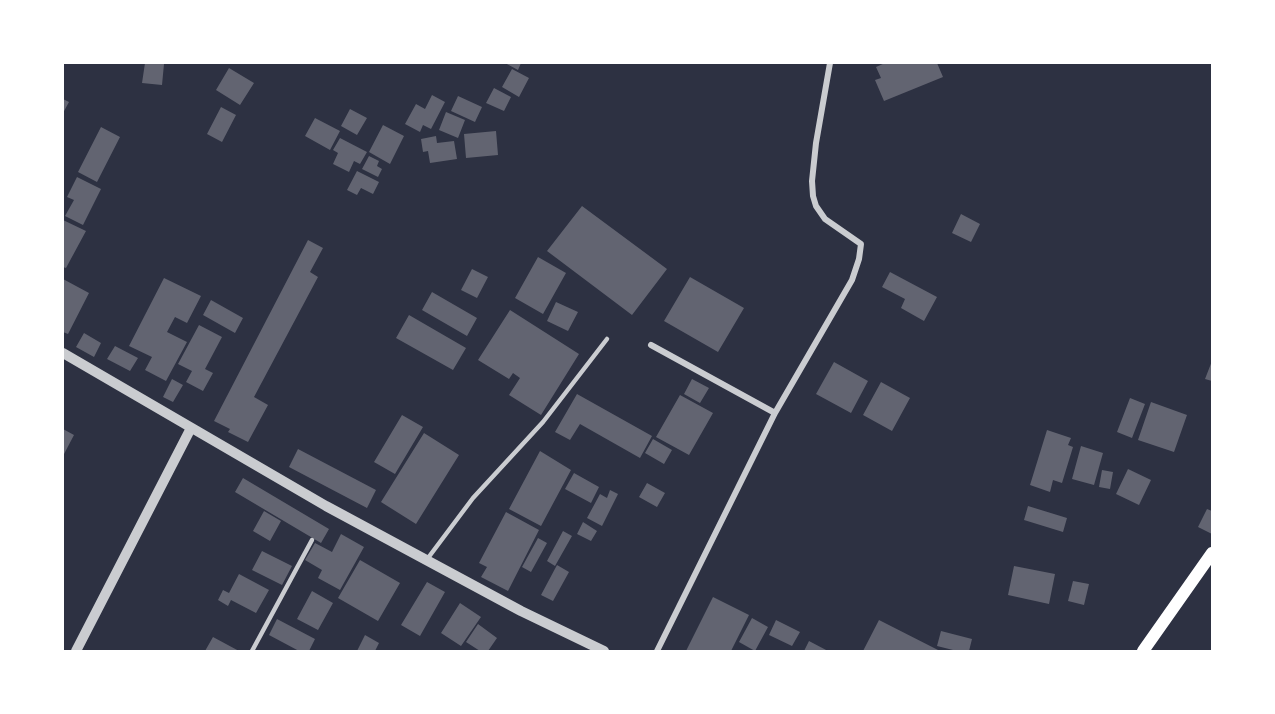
<!DOCTYPE html>
<style>
body{margin:0}
#map{position:relative;width:1275px;height:714px;overflow:hidden;background:#2d3142;font-family:Literata,serif}
canvas{display:block}
.frame{position:absolute;inset:0;border:64px solid #fff;pointer-events:none}
</style>
<div id="map">
<canvas width="1275" height="714"></canvas>
<div class="frame"></div>
</div>
<script>
const c = document.querySelector('canvas').getContext('2d');
c.lineJoin = 'round';
function fill(path, color) { c.fillStyle = color; c.fill(path, 'evenodd'); }
const toPath = rows => new Path2D(rows.map(r => 'M' + r).join(''));
function trace(path, color, width, dash) { c.strokeStyle = color; c.lineWidth = width; c.lineCap = dash ? 'butt' : 'round'; c.setLineDash(dash || []); c.stroke(path); }
fill(toPath([
 [145,63,164,64,162,85,142,83],
 [505,63,521,63,518,70],
 [885,63,937,63,943,77,884,101,875,80,881,78,876,67],
 [229,68,254,83,240,105,216,90],
 [512,69,529,78,519,97,502,87],
 [494,88,511,97,504,111,486,103],
 [432,95,445,102,431,129,423,125,420,132,405,124,416,104,425,109],
 [458,96,482,107,475,122,451,111],
 [63,99,69,102,63,113],
 [221,107,236,115,222,142,207,134],
 [350,109,367,118,357,135,341,126],
 [446,112,465,120,458,138,439,130],
 [315,118,340,131,330,150,305,136],
 [383,125,404,136,390,164,369,152],
 [101,127,120,137,97,182,78,172],
 [496,131,498,155,466,158,464,134],
 [436,136,437,143,454,141,457,159,430,163,428,151,423,152,421,139],
 [340,138,367,152,360,164,354,161,349,172,333,164,338,153,333,150],
 [369,156,379,161,377,166,382,169,378,177,362,169],
 [357,171,379,182,373,194,361,188,357,195,347,190],
 [77,177,101,189,83,225,65,216,74,200,67,197],
 [582,206,667,269,632,315,547,251],
 [961,214,980,224,971,242,952,233],
 [63,220,86,231,66,268,63,267],
 [308,240,323,248,310,272,318,277,254,397,268,405,248,442,228,432,230,429,214,421],
 [538,257,566,273,543,314,515,298],
 [472,269,488,277,477,298,461,290],
 [890,272,937,297,924,321,901,308,905,299,882,287],
 [690,277,744,308,718,352,664,321],
 [164,278,201,296,187,323,175,317,167,332,187,342,166,381,145,370,152,357,129,346],
 [63,279,89,293,68,334,63,332],
 [432,292,477,318,467,336,422,310],
 [211,300,243,318,235,333,203,315],
 [556,302,578,312,568,331,547,321],
 [510,310,579,354,541,415,509,395,520,378,513,373,509,379,478,360],
 [409,315,466,348,453,370,396,338],
 [199,325,222,337,205,369,213,373,203,391,186,382,192,371,178,364],
 [84,333,101,343,94,357,76,347],
 [115,346,138,358,130,371,107,359],
 [1212,361,1212,381,1205,379],
 [834,362,868,381,851,413,816,394],
 [172,379,183,385,173,402,163,397],
 [692,379,709,388,700,403,684,394],
 [881,382,910,398,892,431,863,415],
 [577,394,652,436,640,458,580,424,570,440,555,432],
 [680,395,713,413,689,455,656,437],
 [1130,398,1145,404,1132,438,1117,432],
 [1151,402,1187,415,1174,452,1138,440],
 [402,415,423,427,395,474,374,462],
 [63,429,74,435,63,456],
 [1047,430,1071,438,1068,445,1073,447,1062,483,1053,480,1050,492,1030,485],
 [424,433,459,455,416,524,381,502],
 [653,439,672,450,664,464,645,453],
 [1081,446,1103,453,1094,485,1072,479],
 [298,449,376,490,367,508,289,467],
 [540,451,571,470,541,526,509,509],
 [1128,469,1151,480,1139,505,1116,494],
 [1102,470,1113,472,1110,489,1099,487],
 [574,473,599,487,591,503,565,489],
 [243,478,329,529,321,543,235,492],
 [647,483,665,493,657,507,639,497],
 [610,490,618,494,602,526,587,518,600,494,607,498],
 [1028,506,1067,518,1063,532,1024,520],
 [1207,509,1212,511,1212,534,1198,527],
 [264,511,281,521,270,541,253,531],
 [506,512,539,530,508,591,481,577,487,567,479,563],
 [583,522,597,531,591,541,577,534],
 [563,531,572,536,555,566,547,561],
 [341,534,364,547,340,590,318,578,322,570,305,560,315,543,332,552],
 [538,538,547,543,531,572,522,567],
 [262,551,292,566,282,585,252,570],
 [360,560,400,583,378,621,338,598],
 [557,565,569,572,553,601,541,595],
 [1014,566,1055,574,1049,604,1008,595],
 [239,574,269,590,256,613,231,600,228,606,218,600,223,590,229,593],
 [1073,581,1089,584,1084,605,1068,601],
 [427,582,445,592,420,636,401,625],
 [312,591,333,603,318,630,297,619],
 [713,597,749,615,731,651,686,651],
 [460,603,481,617,461,646,441,633],
 [752,618,768,627,755,651,739,642],
 [277,619,315,639,309,651,299,651,269,635],
 [776,620,800,632,792,646,769,635],
 [879,620,940,651,863,651],
 [478,624,497,638,488,651,480,651,466,642],
 [941,631,972,639,969,651,957,651,937,646],
 [365,635,379,643,375,651,357,651],
 [213,637,239,651,205,651],
 [809,641,828,651,804,651]
]), '#626471');
trace(toPath([
 [428,558,473,498,543,422,607,339],
 [252,651,312,540]
]), '#caccd0', 4.5);
trace(toPath([
 [651,345,775,413],
 [657,651,775,413,852,280,859,259,861,244,825,219,816,206,813,196,812,181,816,143,830,63]
]), '#caccd0', 6);
trace(toPath([
 [63,353,326,506,521,611,604,651],
 [76,651,191,428]
]), '#caccd0', 10);
trace(toPath([
 [1143,651,1212,553]
]), '#fff', 12);
</script>
